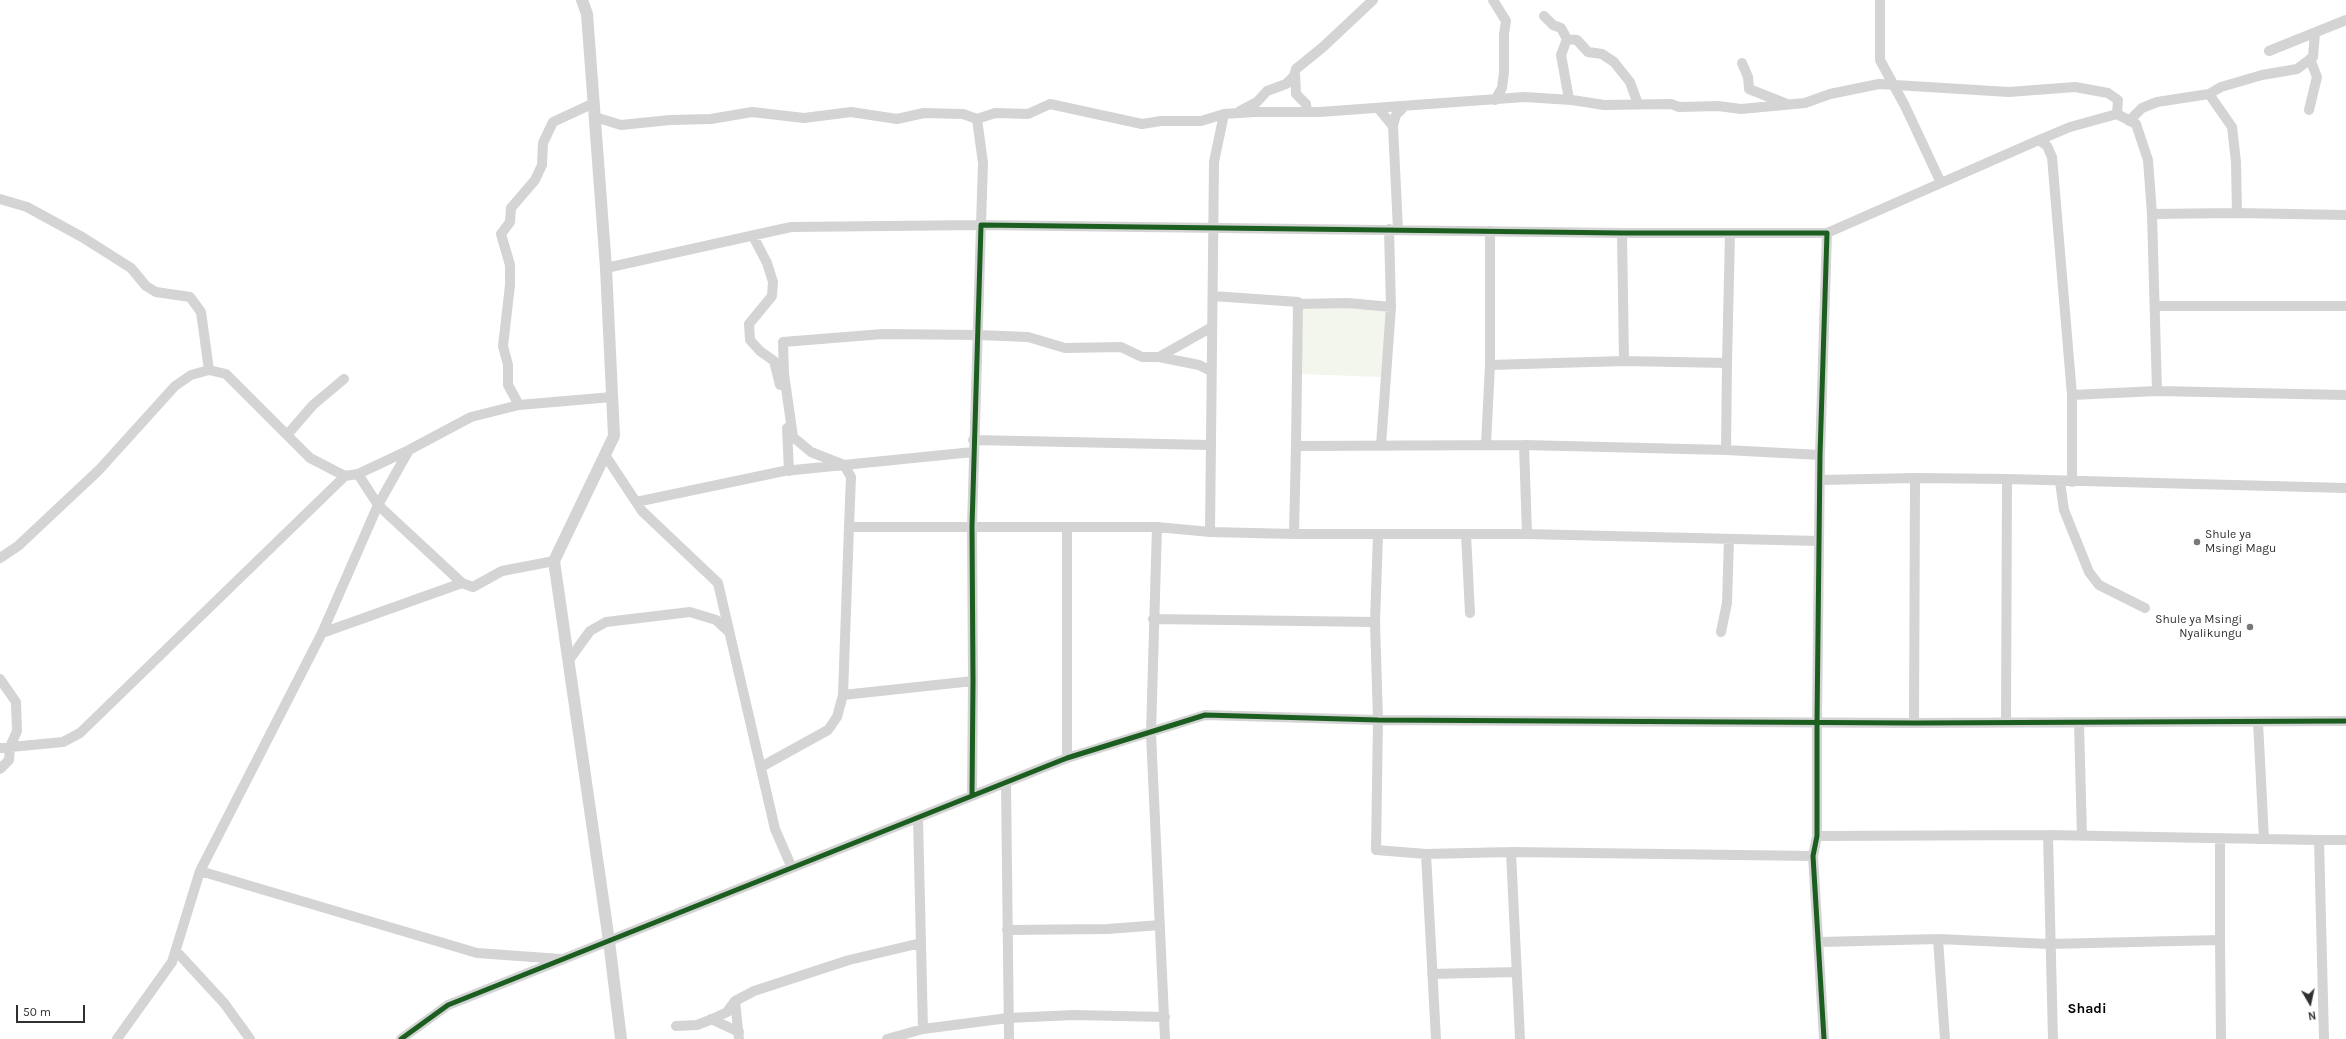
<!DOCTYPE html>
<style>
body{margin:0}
#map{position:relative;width:2346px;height:1039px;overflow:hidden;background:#fff;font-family:Karla,sans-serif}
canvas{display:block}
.north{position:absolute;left:2290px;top:983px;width:40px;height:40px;-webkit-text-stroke:3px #fff;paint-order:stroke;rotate:171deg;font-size:11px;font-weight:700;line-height:16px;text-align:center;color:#303030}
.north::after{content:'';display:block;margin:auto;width:14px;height:18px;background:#303030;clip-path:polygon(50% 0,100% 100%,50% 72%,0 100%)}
.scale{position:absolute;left:16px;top:1005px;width:69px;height:18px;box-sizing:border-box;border:2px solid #303030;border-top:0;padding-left:5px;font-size:12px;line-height:14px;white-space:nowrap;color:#303030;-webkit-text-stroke:3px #fff;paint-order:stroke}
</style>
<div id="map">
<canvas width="2346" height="1039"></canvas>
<div class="north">N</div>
<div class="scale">50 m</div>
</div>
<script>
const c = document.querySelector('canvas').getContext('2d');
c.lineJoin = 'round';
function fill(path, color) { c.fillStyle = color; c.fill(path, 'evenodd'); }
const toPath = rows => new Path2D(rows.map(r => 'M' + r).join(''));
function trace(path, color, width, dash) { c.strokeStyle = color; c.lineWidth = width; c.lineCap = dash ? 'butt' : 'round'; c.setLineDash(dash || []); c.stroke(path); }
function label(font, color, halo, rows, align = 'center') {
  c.font = font + ' Karla,sans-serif'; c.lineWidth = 4; c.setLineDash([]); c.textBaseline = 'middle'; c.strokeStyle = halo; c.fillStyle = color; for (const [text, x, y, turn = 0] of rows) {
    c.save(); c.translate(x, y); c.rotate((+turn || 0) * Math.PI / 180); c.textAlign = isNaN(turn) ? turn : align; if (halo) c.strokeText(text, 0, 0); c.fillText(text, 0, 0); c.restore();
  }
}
fill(toPath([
 [1298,304,1387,309,1383,377,1301,374]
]), '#f2f6ec');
trace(toPath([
 [1493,0,1506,21,1504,34,1504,72,1502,88,1495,100],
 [1880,0,1880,60,1905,106,1941,183],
 [1544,16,1553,25,1561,28,1567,39,1561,55,1569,99],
 [1567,39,1577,40,1588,52,1602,54,1614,62,1630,82,1638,104],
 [2269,51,2346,20],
 [1742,63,1748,77,1749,89,1787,104],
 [1295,73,1296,94,1306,104,1307,112],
 [2209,94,2221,87,2262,75,2297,69,2313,57,2315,33],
 [1378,108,1393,126],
 [2309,110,2317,77,2310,59],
 [1240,111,1257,102,1267,91,1286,84,1294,76,1296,69,1323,47,1373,0],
 [595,117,621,125,670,120,711,119,752,112,804,118,851,112,897,119,924,113,963,114,977,119,995,113,1028,114,1050,104,1142,124,1161,121,1201,121,1224,114,1254,112,1320,112,1524,97,1572,100,1604,105,1671,104,1679,107,1718,106,1741,109,1805,103,1830,94,1879,84,2009,92,2075,87,2108,93,2118,100,2117,114],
 [2129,121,2142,108,2157,102,2209,94,2232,127,2236,162,2237,213],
 [2039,140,2070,127,2117,114,2136,124,2148,160,2152,214],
 [0,199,27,207,82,237,131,268,146,286,156,292,190,297,201,312,209,370],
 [1398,230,1393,126,1396,115,1405,106],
 [1622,233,1624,361],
 [1827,233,2039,140,2047,146,2052,157,2072,395],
 [753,236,767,263,773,282,772,296,749,324,750,340,760,351,774,361,780,385],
 [606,268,791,227,981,225,983,163,977,119],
 [1213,296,1298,302,1296,446],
 [1298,304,1348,303,1391,307],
 [2156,306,2346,306],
 [1159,357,1199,365,1211,371],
 [1490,365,1624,361,1727,363,1730,233],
 [2157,391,2152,214,2237,213,2346,215],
 [519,405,508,385,508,365,503,346,510,285,510,265,501,234,510,222,511,208,535,180,542,165,543,143,553,122,594,103],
 [787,428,789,471],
 [287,435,313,405,344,379],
 [973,440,1210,445],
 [1486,444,1490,365,1490,231],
 [1381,445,1391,307,1389,229],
 [1726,450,1727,363],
 [605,455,642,511,718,583,775,829,792,868],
 [358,474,378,505,462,583,473,587,502,571,554,561],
 [1915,478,2007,479,2006,722],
 [2007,479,2346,488],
 [1821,480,1915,478,1914,723],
 [2060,482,2064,510,2089,572,2099,585,2145,608],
 [2072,482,2072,395,2157,391,2346,395],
 [636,502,784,471,973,452],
 [849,527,851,477,844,465,811,452,793,437,784,374,783,342,883,334,978,335,1028,337,1065,348,1121,347,1142,357,1159,357,1212,327],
 [1067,527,1067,758],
 [1157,527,1151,733,1165,1039],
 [1210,532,1294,534,1296,446,1524,445],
 [1294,534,1378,534],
 [1466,534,1470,613],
 [1527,534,1524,445,1726,450,1820,455],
 [0,558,18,546,99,470,175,386,191,375,209,370,226,374,310,458,345,476,358,474,409,450,471,417,519,405,612,397],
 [1153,619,1375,622],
 [1721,632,1727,603,1729,539],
 [322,633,462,583],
 [569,660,590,631,606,622,690,612,716,620,729,632],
 [0,679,16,702,17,731,10,747,9,760,0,769],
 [843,695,973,681],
 [2258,722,2264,839],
 [2079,723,2082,836],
 [0,748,63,742,80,733,345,476],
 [761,767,828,730,837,717,843,695,849,527,1157,527,1210,532,1214,162,1224,114],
 [1006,783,1009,1039],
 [972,796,973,681,972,526,981,225,1622,233,1827,233,1820,455,1817,722,1817,836,1813,856,1824,1039],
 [918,818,923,1029],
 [2048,835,2053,1039],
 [1817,836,2048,835,2319,840],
 [2220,839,2220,940],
 [1511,852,1520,1039],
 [1426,854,1436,1039],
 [1813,856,1511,852,1426,854,1376,850,1378,720,1375,622,1378,534,1527,534,1819,541],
 [200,871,477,953,560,959],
 [1007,930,1108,929,1160,925],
 [1938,939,1945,1039],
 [1820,942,1938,939,2049,944,2220,940,2221,1039],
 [176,951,224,1003,250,1039],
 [1432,974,1517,972],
 [711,1019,739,1032],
 [676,1026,697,1025,715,1018,727,1012,735,1001],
 [117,1039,172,962,200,871,322,633,378,505,409,450],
 [401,1039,448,1005,1067,758,1205,715,1378,720,1914,723,2346,721],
 [739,1039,735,1001,754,991,849,960,921,943],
 [887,1039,923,1029,1008,1018,1074,1015,1165,1017],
 [2324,1039,2319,840,2346,840]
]), '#d4d4d4', 10);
trace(toPath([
 [582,0,587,14,606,268,614,436,554,561,609,941,621,1039]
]), '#d4d4d4', 12);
trace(toPath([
 [972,796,973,681,972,526,981,225,1622,233,1827,233,1820,455,1817,722,1817,836,1813,856,1824,1039],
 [401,1039,448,1005,1067,758,1205,715,1378,720,1914,723,2346,721]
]), '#1b5e20', 5);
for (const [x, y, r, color] of [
 [2197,542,4,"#787878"],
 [2250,627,4,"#787878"]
]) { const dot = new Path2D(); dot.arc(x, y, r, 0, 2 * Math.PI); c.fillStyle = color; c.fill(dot); trace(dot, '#fff', 1.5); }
label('12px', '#303030', '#fff', [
 ["Shule ya",2205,535],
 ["Msingi Magu",2205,549],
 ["Shule ya Msingi",2242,620,"right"],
 ["Nyalikungu",2242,634,"right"]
], 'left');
label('bold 14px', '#000', '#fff', [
 ["Shadi",2087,1009]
]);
</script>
